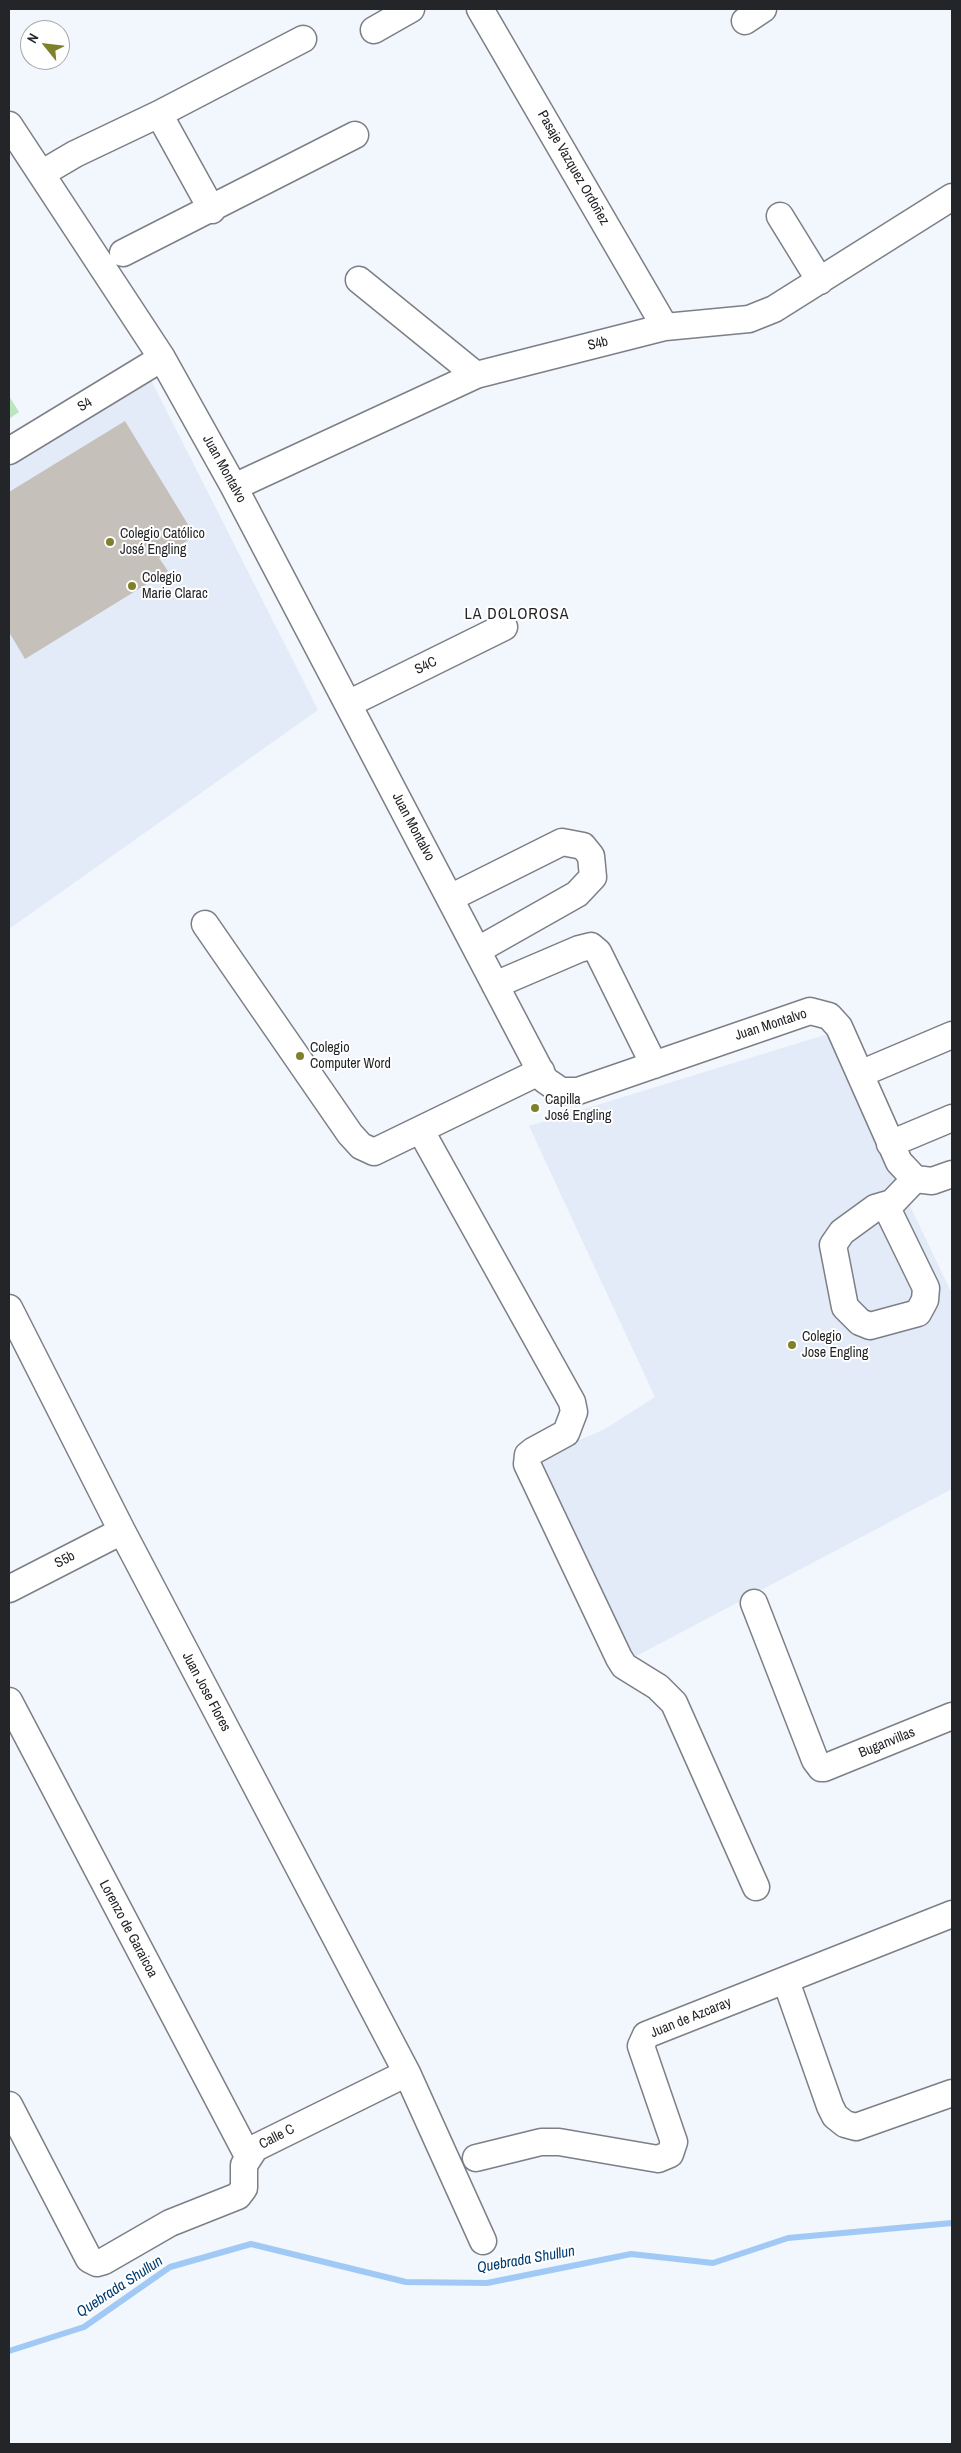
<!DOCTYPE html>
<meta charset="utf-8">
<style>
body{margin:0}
#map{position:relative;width:961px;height:2453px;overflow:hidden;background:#f2f6fd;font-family:"Archivo Narrow",sans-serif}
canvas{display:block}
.frame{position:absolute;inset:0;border:10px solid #242528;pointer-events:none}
.north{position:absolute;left:20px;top:20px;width:50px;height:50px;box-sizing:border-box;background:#fff;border:1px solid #a7a8a9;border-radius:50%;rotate:299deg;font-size:14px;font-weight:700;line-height:20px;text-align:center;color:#242528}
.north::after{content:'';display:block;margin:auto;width:18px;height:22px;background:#7f812a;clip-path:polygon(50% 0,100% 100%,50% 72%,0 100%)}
</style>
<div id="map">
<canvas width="961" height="2453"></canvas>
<div class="frame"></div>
<div class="north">N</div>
</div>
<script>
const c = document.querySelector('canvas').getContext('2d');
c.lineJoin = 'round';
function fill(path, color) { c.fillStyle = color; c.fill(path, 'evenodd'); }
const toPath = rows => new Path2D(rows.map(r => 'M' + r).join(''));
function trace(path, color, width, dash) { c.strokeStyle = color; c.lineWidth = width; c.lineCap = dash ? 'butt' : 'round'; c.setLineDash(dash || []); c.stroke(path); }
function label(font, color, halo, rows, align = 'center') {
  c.font = font + ' "Archivo Narrow",sans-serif'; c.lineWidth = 4; c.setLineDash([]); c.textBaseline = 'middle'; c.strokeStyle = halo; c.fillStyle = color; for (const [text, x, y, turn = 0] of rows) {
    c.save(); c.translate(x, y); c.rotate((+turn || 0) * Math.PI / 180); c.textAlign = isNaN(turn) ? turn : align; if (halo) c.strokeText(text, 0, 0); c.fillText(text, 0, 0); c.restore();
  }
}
fill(toPath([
 [150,378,318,710,9,929,9,462],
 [828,1034,952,1294,952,1489,627,1661,529,1462,605,1429,655,1397,529,1126]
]), '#e3eaf8');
fill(toPath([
 [9,396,19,412,9,419]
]), '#bae6bf');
trace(toPath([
 [9,2351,84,2327,170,2267,251,2244,406,2282,487,2283,631,2254,713,2263,788,2238,952,2223]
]), '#a1c9f5', 6);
fill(toPath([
 [125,421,195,536,159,558,168,571,25,659,9,632,9,492]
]), '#c5c0ba');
const minor = toPath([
 [480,9,665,327],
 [745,21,763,9],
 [374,30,411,9],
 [159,114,212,210],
 [9,125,162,358,234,487,545,1080,561,1091,578,1091,810,1011,829,1016,839,1027,899,1162,915,1179,932,1181,952,1174],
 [41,174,75,154,159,114,303,39],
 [780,216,820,281],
 [123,253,355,135],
 [359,280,476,375],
 [9,451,162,358],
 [234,487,476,375,665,327,749,319,774,309,952,197],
 [348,704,504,627],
 [450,898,562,842,583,846,591,856,593,877,577,894,478,950],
 [205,924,350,1134,361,1146,374,1152,541,1071],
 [495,985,579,949,591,946,598,952,654,1065],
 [860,1074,952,1035],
 [421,1131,572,1402,574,1412,566,1433,533,1451,528,1455,527,1464,619,1658,624,1666,658,1687,674,1703,756,1887],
 [890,1144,952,1118],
 [886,1206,926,1288,925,1300,918,1313,870,1326,860,1322,845,1307,833,1245,842,1232,875,1208,892,1203,915,1179],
 [9,1308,122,1531,407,2073,483,2241],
 [9,1589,122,1531],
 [754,1603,815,1760,821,1768,824,1768,952,1716],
 [9,1701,248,2156],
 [786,1981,830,2106,835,2116,845,2124,856,2127,952,2093],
 [9,2105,89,2259,97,2263,104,2261,170,2223,238,2196,244,2188,244,2165,255,2148,407,2073],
 [476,2158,541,2142,559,2142,658,2159,670,2154,674,2142,641,2046,646,2035,952,1914]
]);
trace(minor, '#7c7f86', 29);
trace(minor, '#fff', 26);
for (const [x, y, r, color] of [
 [110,542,5,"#7f812a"],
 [132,586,5,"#7f812a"],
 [300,1056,5,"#7f812a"],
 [535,1108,5,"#7f812a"],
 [792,1345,5,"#7f812a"]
]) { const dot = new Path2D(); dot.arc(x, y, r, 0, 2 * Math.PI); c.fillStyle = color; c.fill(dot); trace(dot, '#fff', 2); }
label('14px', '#242528', '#fff', [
 ["Pasaje Vazquez Ordoñez",573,168,60],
 ["S4b",598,344,-14],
 ["S4",85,405,-31],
 ["Juan Montalvo",224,469,61],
 ["S4C",426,666,-26],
 ["Juan Montalvo",413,827,62],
 ["Juan Montalvo",771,1025,-18],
 ["S5b",65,1560,-27],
 ["Juan Jose Flores",206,1692,62],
 ["Buganvillas",887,1743,-22],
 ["Lorenzo de Garaicoa",128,1929,62],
 ["Juan de Azcaray",691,2018,-22],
 ["Calle C",277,2137,-27]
]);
label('14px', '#242528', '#fff', [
 ["Colegio Católico",120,534],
 ["José Engling",120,550],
 ["Colegio",142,578],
 ["Marie Clarac",142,594],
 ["Colegio",310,1048],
 ["Computer Word",310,1064],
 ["Capilla",545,1100],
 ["José Engling",545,1116],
 ["Colegio",802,1337],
 ["Jose Engling",802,1353]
], 'left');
label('italic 15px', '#003c70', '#fff', [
 ["Quebrada Shullun",526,2260,-10],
 ["Quebrada Shullun",120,2287,-33]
]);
c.letterSpacing = '1px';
label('16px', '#242528', '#fff', [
 ["LA DOLOROSA",517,615]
]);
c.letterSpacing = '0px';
</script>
